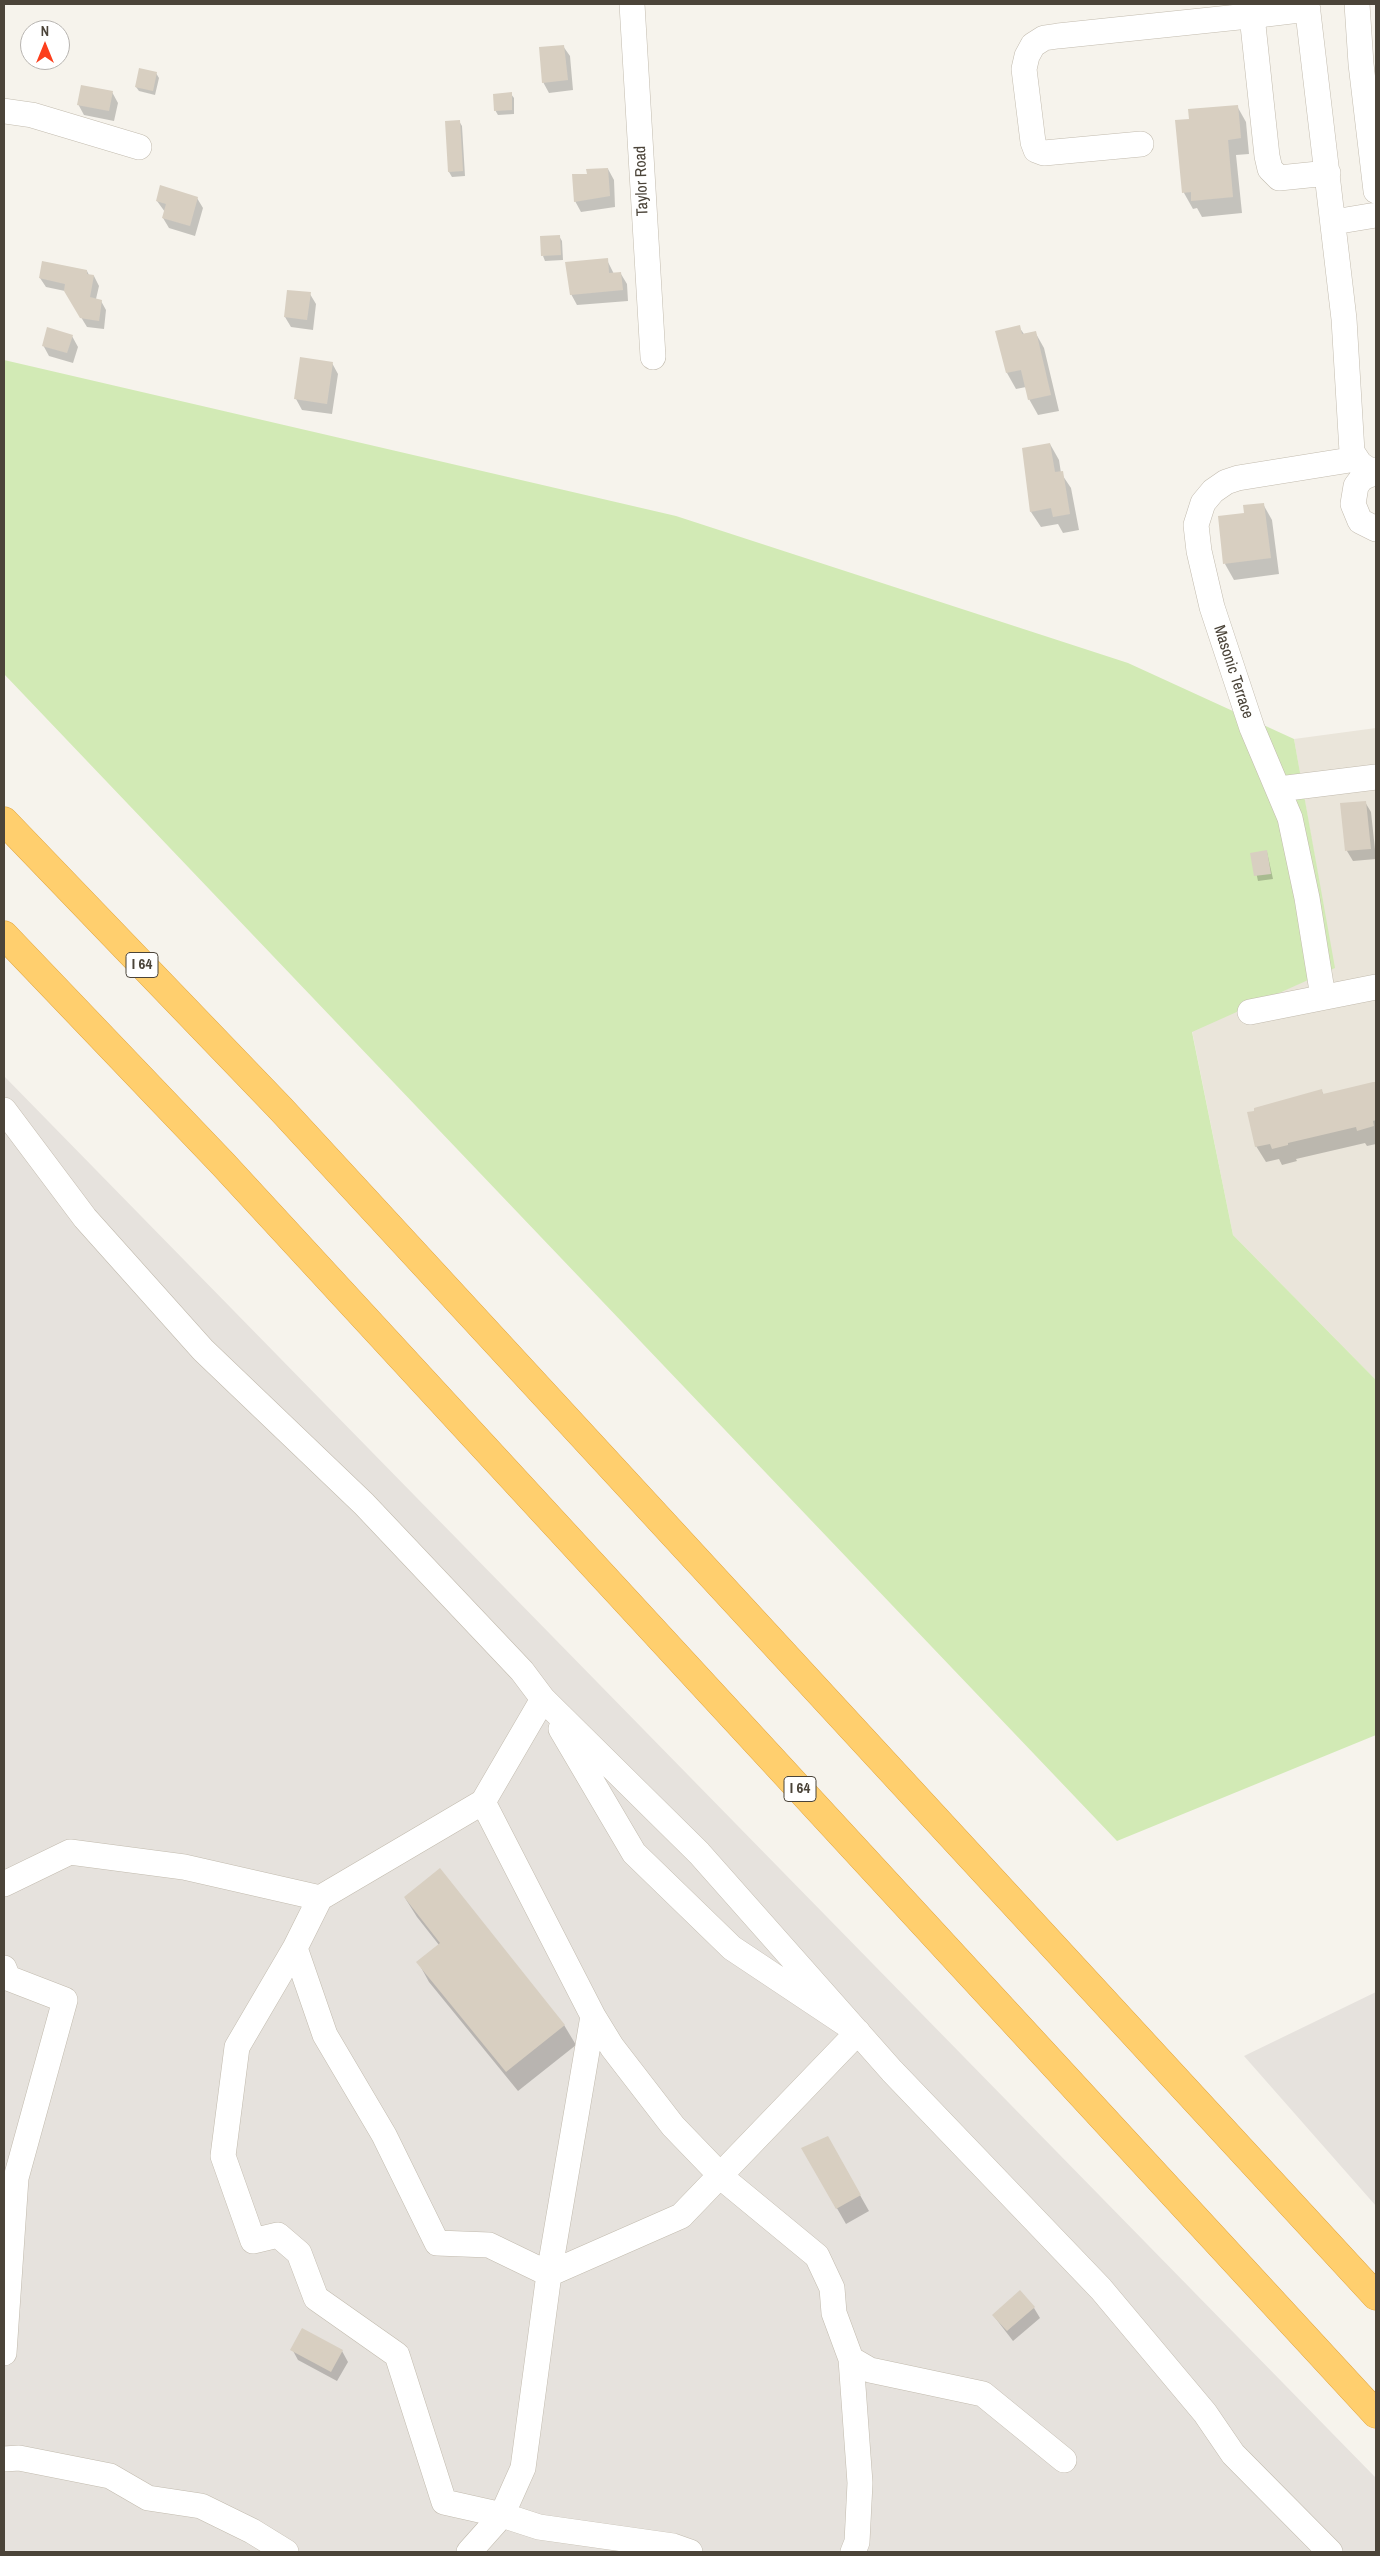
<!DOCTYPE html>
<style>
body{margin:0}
#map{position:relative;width:1380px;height:2556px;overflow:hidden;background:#f6f3ec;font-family:"Archivo Narrow",sans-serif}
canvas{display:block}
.frame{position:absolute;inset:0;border:5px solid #4b4439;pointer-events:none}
.north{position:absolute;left:20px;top:20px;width:50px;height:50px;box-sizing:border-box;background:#fff;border:1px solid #b7b4b0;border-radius:50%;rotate:0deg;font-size:14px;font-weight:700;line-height:20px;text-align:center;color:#4b4439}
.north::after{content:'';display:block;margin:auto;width:18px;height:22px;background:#fc3f1d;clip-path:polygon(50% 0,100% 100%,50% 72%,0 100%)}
</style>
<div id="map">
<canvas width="1380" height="2556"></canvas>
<div class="frame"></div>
<div class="north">N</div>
</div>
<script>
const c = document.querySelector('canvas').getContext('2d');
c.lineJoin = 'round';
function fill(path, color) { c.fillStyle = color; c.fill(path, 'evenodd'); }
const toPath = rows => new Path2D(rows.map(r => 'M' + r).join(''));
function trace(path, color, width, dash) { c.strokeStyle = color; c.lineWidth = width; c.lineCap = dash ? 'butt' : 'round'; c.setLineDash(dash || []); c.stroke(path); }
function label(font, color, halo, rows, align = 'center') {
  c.font = font + ' "Archivo Narrow",sans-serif'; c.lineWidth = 4; c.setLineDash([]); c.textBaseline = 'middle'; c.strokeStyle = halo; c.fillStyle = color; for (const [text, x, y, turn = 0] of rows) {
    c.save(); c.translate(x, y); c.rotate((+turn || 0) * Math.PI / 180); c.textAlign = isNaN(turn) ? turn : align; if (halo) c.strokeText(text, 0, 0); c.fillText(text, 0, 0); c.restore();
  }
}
fill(toPath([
 [1376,728,1376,1380,1233,1235,1192,1031,1334,968,1294,739]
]), '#eae5da');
fill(toPath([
 [4,1076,1376,2478,1376,2552,4,2552],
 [1376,1992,1376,2206,1244,2056]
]), '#e6e2dd');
fill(toPath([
 [4,360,676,516,1128,663,1294,739,1335,968,1192,1032,1233,1235,1376,1380,1376,1735,1117,1841,4,674]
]), '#d2eab5');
fill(toPath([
 [563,46,570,56,573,90,549,93,543,82],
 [156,73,159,78,155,95,139,91,136,87],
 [112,92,118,103,114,121,84,115,78,104],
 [511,94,514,98,514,114,498,115,495,110],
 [1237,106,1246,122,1249,154,1236,155,1242,213,1202,217,1197,208,1193,209,1184,193,1177,121,1191,120],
 [459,121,462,126,465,176,452,177,449,172],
 [608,169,614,180,615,207,581,212,575,201,588,175],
 [197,198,203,208,195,236,169,228,163,218,165,212,157,201],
 [559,236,562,241,563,260,545,261,543,256],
 [607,260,614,274,621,274,627,284,628,301,577,305,571,294],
 [87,271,89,275,94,276,99,286,96,299,101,301,106,310,104,329,87,327,65,291,46,287,40,278],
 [310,294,316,304,313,330,291,327,285,317],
 [1019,327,1024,334,1035,332,1044,348,1059,411,1038,415,1029,399,1026,387,1016,389,1007,373],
 [72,336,78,347,73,363,49,356,43,345],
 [332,363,338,374,332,414,302,410,296,399],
 [1050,444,1059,460,1061,473,1071,488,1079,530,1063,533,1058,524,1041,527,1031,512],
 [1263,504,1272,520,1279,574,1234,580,1225,564,1245,514],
 [1365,802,1371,812,1376,859,1353,861,1347,851,1342,804],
 [1267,852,1273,879,1258,881,1252,854],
 [1376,1084,1376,1144,1367,1146,1365,1143,1296,1159,1297,1161,1282,1165,1279,1159,1266,1162,1256,1146,1321,1090,1324,1095],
 [405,1898,564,2025,576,2045,518,2091,429,1982,418,1962,439,1945,417,1917],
 [827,2137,869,2211,846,2224,803,2149],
 [1034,2308,1040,2318,1013,2341,993,2315],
 [292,2349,342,2351,348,2362,337,2381,298,2360]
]), '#0003');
fill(toPath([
 [564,45,568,80,542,83,539,47],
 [139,68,157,72,153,91,135,87],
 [81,85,113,91,109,111,77,105],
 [512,92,512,110,494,111,493,94],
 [1238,105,1241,138,1228,140,1233,197,1191,201,1191,192,1182,193,1175,120,1189,119,1188,109],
 [460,120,463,171,448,172,445,121],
 [608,168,610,196,574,202,572,174,587,174,586,169],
 [160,185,198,197,190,226,162,218,166,204,156,201],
 [560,235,561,255,541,256,540,236],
 [608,258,609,273,621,272,623,290,570,295,565,262],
 [42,261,87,270,87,274,94,275,90,297,102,300,99,321,80,318,64,291,65,284,39,278],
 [287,290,311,292,307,320,284,317],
 [1020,325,1022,334,1036,331,1051,395,1028,400,1021,370,1006,373,995,331],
 [47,327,73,335,67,353,42,346],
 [300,357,333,362,327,404,294,399],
 [1050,443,1055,472,1063,471,1070,514,1053,517,1051,508,1030,512,1022,448],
 [1264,503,1271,558,1223,564,1218,516,1244,513,1243,505],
 [1366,801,1371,849,1345,851,1340,803],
 [1267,850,1271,874,1254,876,1250,853],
 [1373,1082,1376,1082,1376,1120,1373,1121,1374,1126,1357,1131,1356,1127,1288,1143,1288,1145,1272,1149,1270,1144,1255,1147,1247,1112,1254,1111,1254,1108,1322,1089,1323,1094],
 [440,1868,565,2025,506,2072,416,1962,440,1943,404,1897],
 [828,2136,861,2195,836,2209,801,2148],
 [1020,2290,1035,2307,1007,2331,992,2315],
 [302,2328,343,2350,331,2372,290,2350]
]), '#d8cfc1');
const minor = toPath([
 [632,4,653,357],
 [1307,4,1344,319,1352,452,1360,464,1369,470,1376,470],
 [1357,4,1361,64,1376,191],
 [1308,9,1258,15,1253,25,1267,156,1270,169,1279,178,1328,173],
 [4,111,32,115,139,147],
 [1141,144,1044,153,1036,150,1033,142,1024,69,1027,56,1033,45,1044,38,1058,36,1258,15],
 [1334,222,1376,215],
 [1376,472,1362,478,1356,486,1353,504,1360,521,1376,529],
 [1279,789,1376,777],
 [1323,997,1307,898,1290,818,1252,728,1212,607,1199,551,1196,525,1203,503,1213,491,1226,482,1238,478,1356,459],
 [1250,1012,1376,987],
 [4,1110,85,1218,203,1350,364,1504,522,1671,543,1699,483,1802,593,2016,612,2047,673,2126,726,2181,817,2256,832,2288,834,2313,851,2359,870,2370,983,2394,1064,2460],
 [543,1699,699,1853,892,2071,1101,2289,1205,2413,1233,2454,1330,2552],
 [483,1802,320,1898,295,1948,325,2035,384,2135,437,2243,489,2245,549,2274,523,2468,502,2515,539,2527,673,2546,690,2552],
 [4,1884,70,1852,184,1867,320,1898],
 [295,1948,237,2047,223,2156,253,2241,278,2235,299,2253,316,2298,397,2355,444,2502,502,2515,469,2552],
 [4,1968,8,1978,65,2000,16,2178,4,2353],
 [549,2274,681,2216,858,2032,732,1948,634,1853,561,1729],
 [549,2274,593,2016],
 [851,2359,860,2483,857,2542,853,2552],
 [4,2459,19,2458,110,2476,148,2498,201,2506,252,2531,286,2552]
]);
const highway = toPath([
 [4,821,281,1109,1376,2296],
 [4,935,223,1164,1376,2414]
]);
trace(minor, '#c2bbae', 26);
trace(highway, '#e0a43c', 29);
trace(minor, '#fff', 25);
trace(highway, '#ffcf6e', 28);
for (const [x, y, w] of [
 [142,965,32],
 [800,1789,32]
]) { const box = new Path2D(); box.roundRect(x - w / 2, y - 12.5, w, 25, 4); c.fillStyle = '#fff'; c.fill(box); trace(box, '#4b4439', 1); }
label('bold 15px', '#4b4439', null, [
 ["I 64",142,965],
 ["I 64",800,1789]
]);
label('16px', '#4b4439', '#fff', [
 ["Taylor Road",642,181,-92],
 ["Masonic Terrace",1233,672,72]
]);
</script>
